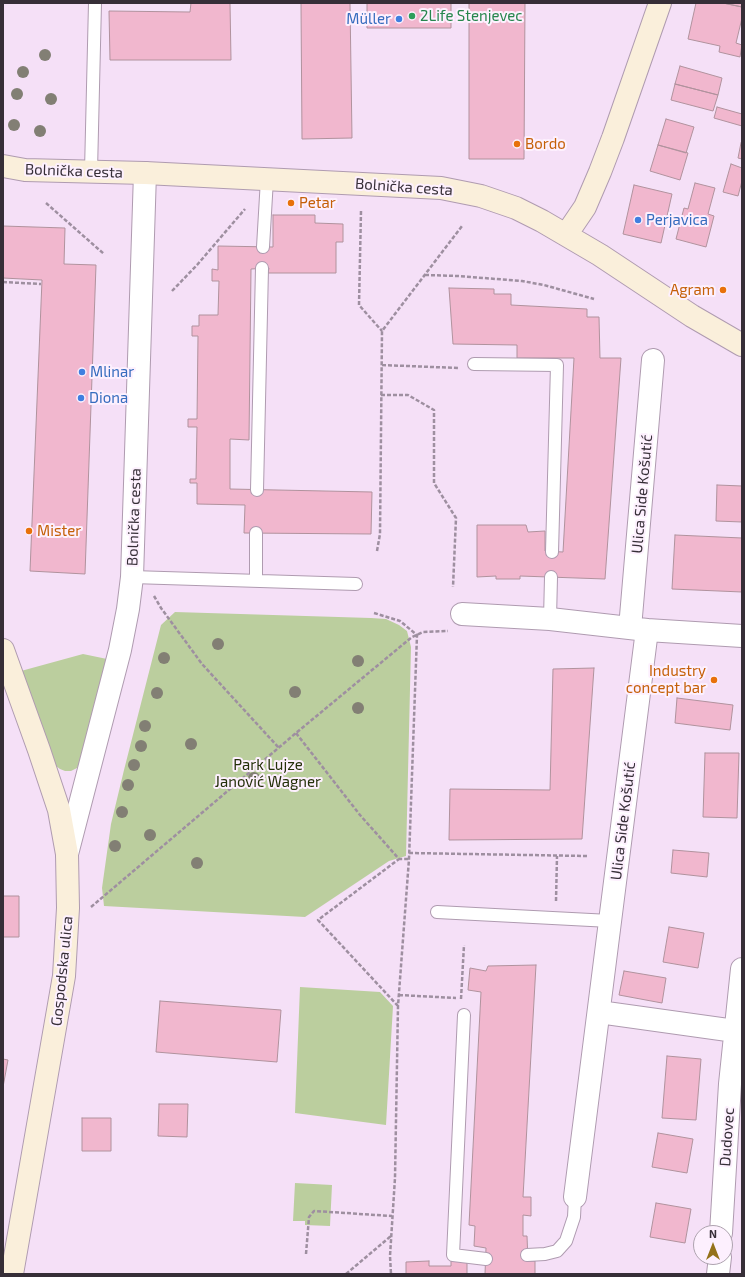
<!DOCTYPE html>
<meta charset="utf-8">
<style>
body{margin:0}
#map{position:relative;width:745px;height:1277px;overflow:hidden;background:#f5e0f7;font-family:"Exo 2",sans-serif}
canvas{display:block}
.frame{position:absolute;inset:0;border:4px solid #362e37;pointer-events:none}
.north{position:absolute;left:693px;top:1225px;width:40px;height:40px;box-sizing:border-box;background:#fdf0fe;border:1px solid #ada2ae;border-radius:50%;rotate:0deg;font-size:11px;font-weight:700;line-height:16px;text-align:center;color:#362e37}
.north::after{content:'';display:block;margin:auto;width:14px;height:18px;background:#95721a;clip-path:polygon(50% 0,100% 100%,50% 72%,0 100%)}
</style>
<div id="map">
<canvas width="745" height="1277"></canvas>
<div class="frame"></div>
<div class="north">N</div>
</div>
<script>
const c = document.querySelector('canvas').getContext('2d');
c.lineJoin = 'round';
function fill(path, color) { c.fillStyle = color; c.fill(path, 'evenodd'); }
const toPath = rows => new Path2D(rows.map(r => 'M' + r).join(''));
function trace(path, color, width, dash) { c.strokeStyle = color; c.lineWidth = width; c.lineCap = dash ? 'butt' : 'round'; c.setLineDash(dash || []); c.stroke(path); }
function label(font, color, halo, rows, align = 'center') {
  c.font = font + ' "Exo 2",sans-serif'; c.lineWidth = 4; c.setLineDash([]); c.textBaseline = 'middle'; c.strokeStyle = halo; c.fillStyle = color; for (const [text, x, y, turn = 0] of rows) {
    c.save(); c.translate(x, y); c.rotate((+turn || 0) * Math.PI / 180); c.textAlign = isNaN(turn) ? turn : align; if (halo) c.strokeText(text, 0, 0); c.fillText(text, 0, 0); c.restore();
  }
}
fill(toPath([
 [175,612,371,618,386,619,399,625,407,631,411,647,406,856,389,861,305,917,104,906,102,888,111,824,124,770,161,625],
 [83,654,107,659,79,764,77,768,71,771,65,771,60,769,56,766,21,671],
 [300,987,380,992,393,1006,386,1125,295,1113],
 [295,1183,332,1185,330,1226,305,1225,305,1221,293,1221]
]), '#bbce9e');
const building = toPath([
 [191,3,230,3,231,60,110,60,109,11,190,12,191,3],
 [301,3,350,3,352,138,302,139,301,3],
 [367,3,451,3,451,28,367,28,367,3],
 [469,3,525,3,524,159,469,159,469,3],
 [696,3,723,3,742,7,742,18,736,43,742,45,740,57,719,52,720,46,688,39,696,3],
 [723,3,742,3,742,7,723,3],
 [680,66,722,78,718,95,675,84,680,66],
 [675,84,718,95,713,111,671,100,675,84],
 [717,107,742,114,742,126,714,118,717,107],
 [666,119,694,127,686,153,658,145,666,119],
 [741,143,742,144,742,159,738,158,741,143],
 [658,145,688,153,680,180,650,171,658,145],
 [731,164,742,168,742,181,738,196,723,192,731,164],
 [695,183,715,188,708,214,714,216,706,247,676,239,684,208,688,209,695,183],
 [634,185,672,194,661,243,623,234,634,185],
 [273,215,315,215,315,223,343,224,343,242,336,242,336,273,268,273,269,268,251,269,249,440,230,439,230,489,372,492,371,534,244,533,245,505,197,504,197,483,190,483,190,479,196,479,197,427,188,427,188,419,197,419,198,336,192,336,192,326,199,326,199,315,218,315,219,281,212,281,212,269,218,270,218,246,273,247,273,215],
 [3,226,65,228,64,264,96,265,85,574,30,571,42,280,3,278,3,226],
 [449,288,494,289,494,294,511,294,511,305,587,309,587,317,599,317,600,358,621,358,605,579,520,576,520,579,496,579,496,576,477,577,477,525,526,525,528,532,545,531,545,551,563,552,574,358,517,358,517,345,453,344,449,288],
 [717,485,742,486,742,522,716,521,717,485],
 [675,535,742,538,742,592,672,589,675,535],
 [594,668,582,839,449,840,450,789,550,790,553,669,594,668],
 [677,698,733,705,730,730,675,723,677,698],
 [705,753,739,753,737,818,703,817,705,753],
 [673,850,709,853,707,877,671,873,673,850],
 [3,896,19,896,19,937,3,937,3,896],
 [669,927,704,933,698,968,663,962,669,927],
 [536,965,523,1197,531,1197,531,1216,523,1215,523,1236,527,1236,528,1261,535,1261,535,1274,485,1274,486,1248,474,1246,475,1226,469,1225,481,992,468,990,470,968,486,971,488,966,536,965],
 [624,971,666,978,662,1003,619,995,624,971],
 [160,1001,281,1010,277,1062,156,1052,160,1001],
 [667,1056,701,1059,696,1120,662,1118,667,1056],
 [3,1059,8,1060,3,1087,3,1059],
 [159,1104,188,1104,187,1137,158,1136,159,1104],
 [82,1118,111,1118,111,1151,82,1151,82,1118],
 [658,1133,693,1139,687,1173,652,1167,658,1133],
 [656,1203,691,1209,685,1243,650,1237,656,1203],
 [429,1261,429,1266,451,1266,451,1261,467,1262,467,1274,406,1274,406,1262,429,1261]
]);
fill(building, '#f1b7ce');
trace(building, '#b0929d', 1);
const lane = toPath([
 [91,171,95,3],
 [263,247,267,179],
 [474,364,557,365,552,552],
 [257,490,262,268],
 [132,577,356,584],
 [256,581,256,533],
 [550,619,551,577],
 [437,912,610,921],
 [464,1015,453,1255,486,1259],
 [527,1255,545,1254,557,1251,566,1241,574,1217,575,1197]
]);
const street = toPath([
 [462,614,550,619,647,630,742,636],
 [630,628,653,360],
 [67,854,120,650,128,609,132,577,145,173],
 [599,1012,735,1031],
 [575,1197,647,630],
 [721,1233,730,1084,742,969],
 [718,1274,720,1257]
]);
const secondary = toPath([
 [3,166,25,170,145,173,441,188,481,196,516,208,542,221,600,255,692,316,742,345],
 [566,235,585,207,600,172,613,138,660,3],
 [3,650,39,750,59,810,67,854,68,908,64,976,12,1274]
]);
trace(lane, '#af9bb0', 14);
trace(street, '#af9bb0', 24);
trace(secondary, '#af9bb0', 24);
trace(toPath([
 [46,203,104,254],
 [361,211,359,305,382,331],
 [425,275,458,276,522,281,544,285,594,299],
 [3,282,41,284],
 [172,291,197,265,245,209],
 [382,365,458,368],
 [381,395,408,395,434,410,434,483,456,518,453,587],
 [377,551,380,534,382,331,462,226],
 [154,596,161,608,202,664,279,748],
 [374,613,400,621,417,635,409,859,398,1006,395,1178,390,1256,391,1274],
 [296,733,360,815,399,859,409,859],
 [409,853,587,856],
 [556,901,557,856],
 [91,907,296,733,412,637,423,632,448,631],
 [399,995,456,998],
 [461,999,464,945],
 [398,1006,318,920,399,859],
 [306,1254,309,1217,314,1211,392,1216],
 [346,1274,391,1236]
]), '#9e8fa0', 2.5, [4, 2]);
trace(lane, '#fff', 12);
trace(street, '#fff', 22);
trace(secondary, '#faefdb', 22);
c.fillStyle = '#827f74';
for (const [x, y] of [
 [45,55],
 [23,72],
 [17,94],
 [51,99],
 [14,125],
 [40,131],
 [218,644],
 [164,658],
 [358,661],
 [295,692],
 [157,693],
 [358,708],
 [145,726],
 [191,744],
 [141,746],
 [134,765],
 [254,778],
 [128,785],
 [122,812],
 [150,835],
 [115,846],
 [197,863]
]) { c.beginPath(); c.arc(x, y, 6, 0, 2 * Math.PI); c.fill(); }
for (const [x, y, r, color] of [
 [412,16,4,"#2e9e5b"],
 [399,19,4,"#3f7fe0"],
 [517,144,4,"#e8710a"],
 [291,203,4,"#e8710a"],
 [638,220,4,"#3f7fe0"],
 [723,290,4,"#e8710a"],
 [82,372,4,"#3f7fe0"],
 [81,398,4,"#3f7fe0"],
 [29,531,4,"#e8710a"],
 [714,680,4,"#e8710a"]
]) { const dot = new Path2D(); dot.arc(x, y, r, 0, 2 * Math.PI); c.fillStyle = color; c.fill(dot); trace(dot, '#fdf0fe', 1.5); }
label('15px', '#27864d', '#fdf0fe', [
 ["2Life Stenjevec",420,16]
], 'left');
label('15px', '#366cbe', '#fdf0fe', [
 ["Müller",391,19,"right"],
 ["Perjavica",646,220],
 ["Mlinar",90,372],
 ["Diona",89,398]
], 'left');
label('15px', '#c56008', '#fdf0fe', [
 ["Bordo",525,144],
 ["Petar",299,203],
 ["Agram",715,290,"right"],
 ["Mister",37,531],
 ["Industry",706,671,"right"],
 ["concept bar",706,688,"right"]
], 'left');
label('15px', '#362e37', '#fdf0fe', [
 ["Bolnička cesta",74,171,2],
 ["Bolnička cesta",404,187,4],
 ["Ulica Side Košutić",642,494,-85],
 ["Bolnička cesta",134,517,-88],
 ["Ulica Side Košutić",623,821,-83],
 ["Gospodska ulica",62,971,-84],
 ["Dudovec",727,1137,-86]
]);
label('15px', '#243009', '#fdf0fe', [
 ["Park Lujze",268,765],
 ["Janović Wagner",268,782]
]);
</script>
